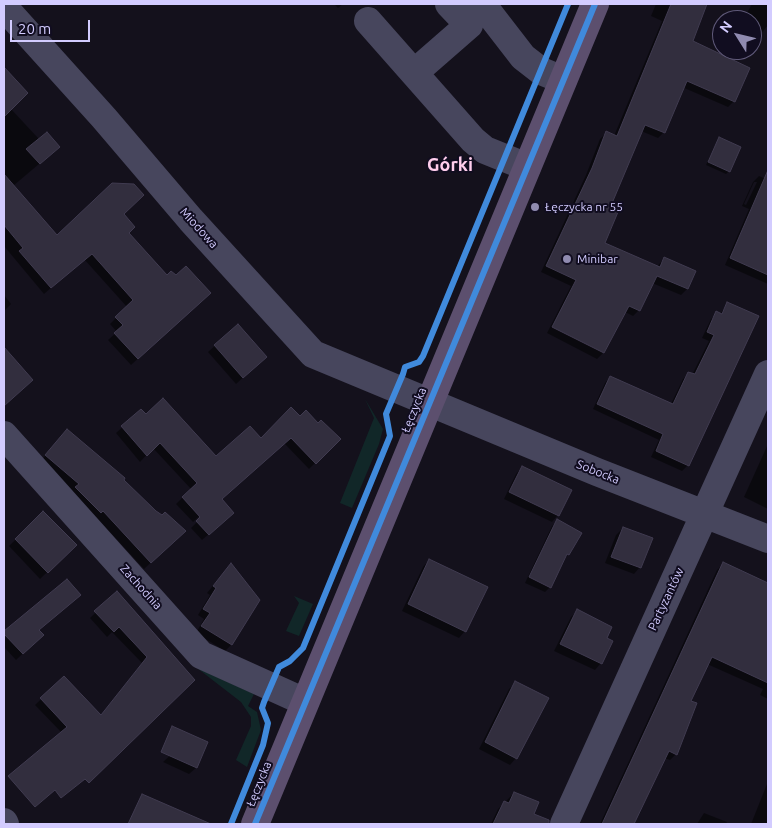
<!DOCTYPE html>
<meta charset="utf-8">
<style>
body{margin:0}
#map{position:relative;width:772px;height:828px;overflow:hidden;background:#14111c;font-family:Ubuntu,sans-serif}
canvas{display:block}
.frame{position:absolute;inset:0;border:5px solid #d3ccff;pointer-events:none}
.north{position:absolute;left:712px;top:10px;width:50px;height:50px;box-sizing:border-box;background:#110d20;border:1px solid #5f5979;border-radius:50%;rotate:306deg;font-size:14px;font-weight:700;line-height:20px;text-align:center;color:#d3ccff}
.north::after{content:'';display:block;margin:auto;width:18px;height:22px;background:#908bb0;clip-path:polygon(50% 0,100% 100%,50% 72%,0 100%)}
.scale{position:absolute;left:10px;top:20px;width:80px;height:22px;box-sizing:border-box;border:2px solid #d3ccff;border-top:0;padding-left:6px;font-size:15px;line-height:18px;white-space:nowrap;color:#d3ccff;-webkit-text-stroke:4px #110d20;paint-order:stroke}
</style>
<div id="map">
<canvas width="772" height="828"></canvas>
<div class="frame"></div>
<div class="north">N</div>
<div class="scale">20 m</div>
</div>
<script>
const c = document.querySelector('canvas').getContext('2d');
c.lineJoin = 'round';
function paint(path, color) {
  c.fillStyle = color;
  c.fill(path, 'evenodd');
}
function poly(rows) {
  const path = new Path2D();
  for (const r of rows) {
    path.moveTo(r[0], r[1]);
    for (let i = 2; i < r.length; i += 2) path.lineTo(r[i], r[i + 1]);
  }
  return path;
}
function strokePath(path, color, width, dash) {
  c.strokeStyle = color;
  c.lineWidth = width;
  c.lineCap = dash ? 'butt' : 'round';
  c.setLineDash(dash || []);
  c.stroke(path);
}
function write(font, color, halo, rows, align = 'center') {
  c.font = font + ' Ubuntu,sans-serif';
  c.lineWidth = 4;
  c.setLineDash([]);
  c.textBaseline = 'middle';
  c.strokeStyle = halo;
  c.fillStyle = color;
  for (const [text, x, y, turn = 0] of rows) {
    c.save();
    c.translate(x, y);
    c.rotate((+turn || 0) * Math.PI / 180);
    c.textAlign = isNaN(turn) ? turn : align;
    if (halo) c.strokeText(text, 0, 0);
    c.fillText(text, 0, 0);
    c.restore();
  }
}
paint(poly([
 [365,399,383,429,379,444,352,508,340,503,374,418],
 [294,596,313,604,299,636,286,631,299,603],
 [197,668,254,694,248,706,257,712,261,730,247,767,236,760,251,726,251,717,241,702]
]), '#112728');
paint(poly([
 [334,4,343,4,338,8],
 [656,4,706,4,692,42,734,101,728,107,682,87,664,132,658,138,641,131,608,209,603,244,657,267,664,258,694,272,687,289,681,295,652,283,639,310,633,316,625,312,603,353,597,359,547,333,571,286,541,272,586,175,600,139,606,133,614,136,662,21,651,16],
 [752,4,768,5,768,25,760,35,752,31,752,20,743,20],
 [6,71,11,109,52,153,13,186,57,237,122,214,128,233,167,277,202,300,131,365,108,340,117,332,110,324,127,307,84,259,44,294,4,246,4,73],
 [719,139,729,171,726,174,706,165],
 [759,176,768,180,768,284,725,265,749,209,742,206,753,182],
 [754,182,757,182,746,205,744,204],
 [4,295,11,304,4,311],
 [728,304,688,465,682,471,651,457,659,440,593,409,605,383,610,377,671,404,683,379,689,373,692,375,709,341,702,338,711,319,717,313,720,314],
 [238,325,259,363,236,384,208,352],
 [4,349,32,380,4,405],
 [140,411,216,458,261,440,300,417,318,424,339,439,309,469,284,443,221,500,226,519,202,540,191,528,202,517,200,515,193,522,176,504,191,489,153,448,140,462,116,433],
 [61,437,122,480,162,517,184,531,144,569,96,517,94,518,70,494,73,491,40,462],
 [768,444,768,509,744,497],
 [522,467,558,515,552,522,504,499,516,474],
 [43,513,75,545,40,579,9,546],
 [557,521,568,554,563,560,550,587,545,592,525,583,552,526],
 [623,528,640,567,634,574,605,563,616,535],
 [429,560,465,631,459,638,402,611,423,567],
 [723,564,768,589,768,699,760,695,763,689,707,664,690,702,676,754,670,760,664,758,633,824,600,824,717,570],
 [230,565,259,600,231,645,225,651,196,633,204,619,198,615,210,595,207,593],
 [67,580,38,631,35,642,16,660,4,647,4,633],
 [117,592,193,680,62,733,35,705,64,677,101,716,142,663,112,632,107,637,90,618],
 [577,611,601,663,595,670,554,651,571,617],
 [516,683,516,758,510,765,479,749,509,689],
 [191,736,207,743,196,768,189,774,163,762],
 [768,782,768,824,751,824,767,784],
 [514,793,537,803,528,824,491,824,498,809],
 [142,796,178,811,172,824,128,824],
 [704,813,727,822,726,824,697,824]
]), '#0007');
const building = poly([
 [671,4,707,4,693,41,750,68,735,102,687,81,665,133,645,125,610,208,618,212,605,243,660,267,664,257,696,271,688,289,657,276,640,311,629,306,604,353,552,327,576,280,546,266,592,168,606,131,617,136,671,4],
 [4,67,28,93,4,117,4,67],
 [47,132,60,147,40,164,26,149,47,132],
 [719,137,741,147,730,172,708,162,719,137],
 [768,170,768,275,730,258,768,170],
 [4,174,57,235,112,183,134,184,144,195,124,214,135,227,129,233,167,275,171,271,176,275,186,266,211,293,138,359,114,333,123,325,115,317,133,300,92,254,51,288,19,251,23,248,4,225,4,174],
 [727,302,759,316,689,466,656,451,663,434,597,404,610,376,673,404,688,372,695,374,714,335,707,332,716,311,722,314,727,302],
 [238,324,267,357,243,378,214,345,238,324],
 [4,347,33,380,4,406,4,347],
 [163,398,216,456,250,426,261,438,291,407,300,416,306,410,318,423,321,420,341,439,316,464,291,438,222,499,234,513,209,535,196,521,200,517,182,497,197,483,160,443,147,456,121,426,141,409,146,414,163,398],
 [67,429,125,478,124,480,156,511,162,515,165,512,186,531,151,563,103,511,101,513,75,487,79,484,45,455,67,429],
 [522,466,572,490,559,516,509,492,522,466],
 [43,511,77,545,48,573,15,539,43,511],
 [557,519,582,533,569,555,567,554,551,588,529,577,557,519],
 [623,527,653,538,641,568,611,557,623,527],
 [429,559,488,587,466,632,408,604,429,559],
 [723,562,768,583,768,683,712,657,691,701,697,703,677,755,669,751,634,824,602,824,723,562],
 [231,563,260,600,232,645,201,626,210,613,203,609,216,588,213,586,231,563],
 [67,579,81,595,39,630,44,635,23,654,4,634,4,631,67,579],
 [117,591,195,680,89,783,85,779,61,798,55,790,35,807,8,776,67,727,40,698,64,676,101,715,147,657,119,627,114,632,94,611,117,591],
 [577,609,612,627,607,638,613,641,602,664,560,644,577,609],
 [515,681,549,698,517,759,485,742,515,681],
 [172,726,208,742,197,768,161,752,172,726],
 [514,792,539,802,534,814,549,820,549,824,493,824,504,801,509,803,514,792],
 [142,794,211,824,128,824,142,794]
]);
paint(building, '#322e3e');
strokePath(building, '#403b50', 1);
strokePath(poly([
 [482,4,523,57,541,71,563,80],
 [4,7,104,118,191,220,313,354,597,472,768,539],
 [368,21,473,140,485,150,527,167],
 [414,73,469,25,449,4],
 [4,435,201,655,305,702],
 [4,822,5,824],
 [564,824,768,374]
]), '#47465d', 28);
strokePath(poly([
 [255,824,595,4]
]), '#5c4f6e', 28);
strokePath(poly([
 [231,824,263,745,268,723,262,708,264,702,279,667,290,661,303,648,390,436,386,414,403,374,405,367,419,362,423,356,568,4],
 [255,824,595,4]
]), '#408adc', 6);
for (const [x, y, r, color] of [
 [535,207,5,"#908bb0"],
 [567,259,5,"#908bb0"]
]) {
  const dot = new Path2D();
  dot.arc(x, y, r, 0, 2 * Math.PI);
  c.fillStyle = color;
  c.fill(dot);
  strokePath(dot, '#110d20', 2);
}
write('12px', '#d3ccff', '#110d20', [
 ["Łęczycka nr 55",545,207],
 ["Minibar",577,259]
], 'left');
write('12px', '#d3ccff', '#110d20', [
 ["Miodowa",199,228,48],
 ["Łęczycka",414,410,-68],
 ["Sobocka",598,472,22],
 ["Zachodnia",141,587,48],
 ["Partyzantów",666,599,-65],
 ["Łęczycka",259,784,-68]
]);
write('bold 18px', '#ffceec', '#110d20', [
 ["Górki",450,165]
]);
</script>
